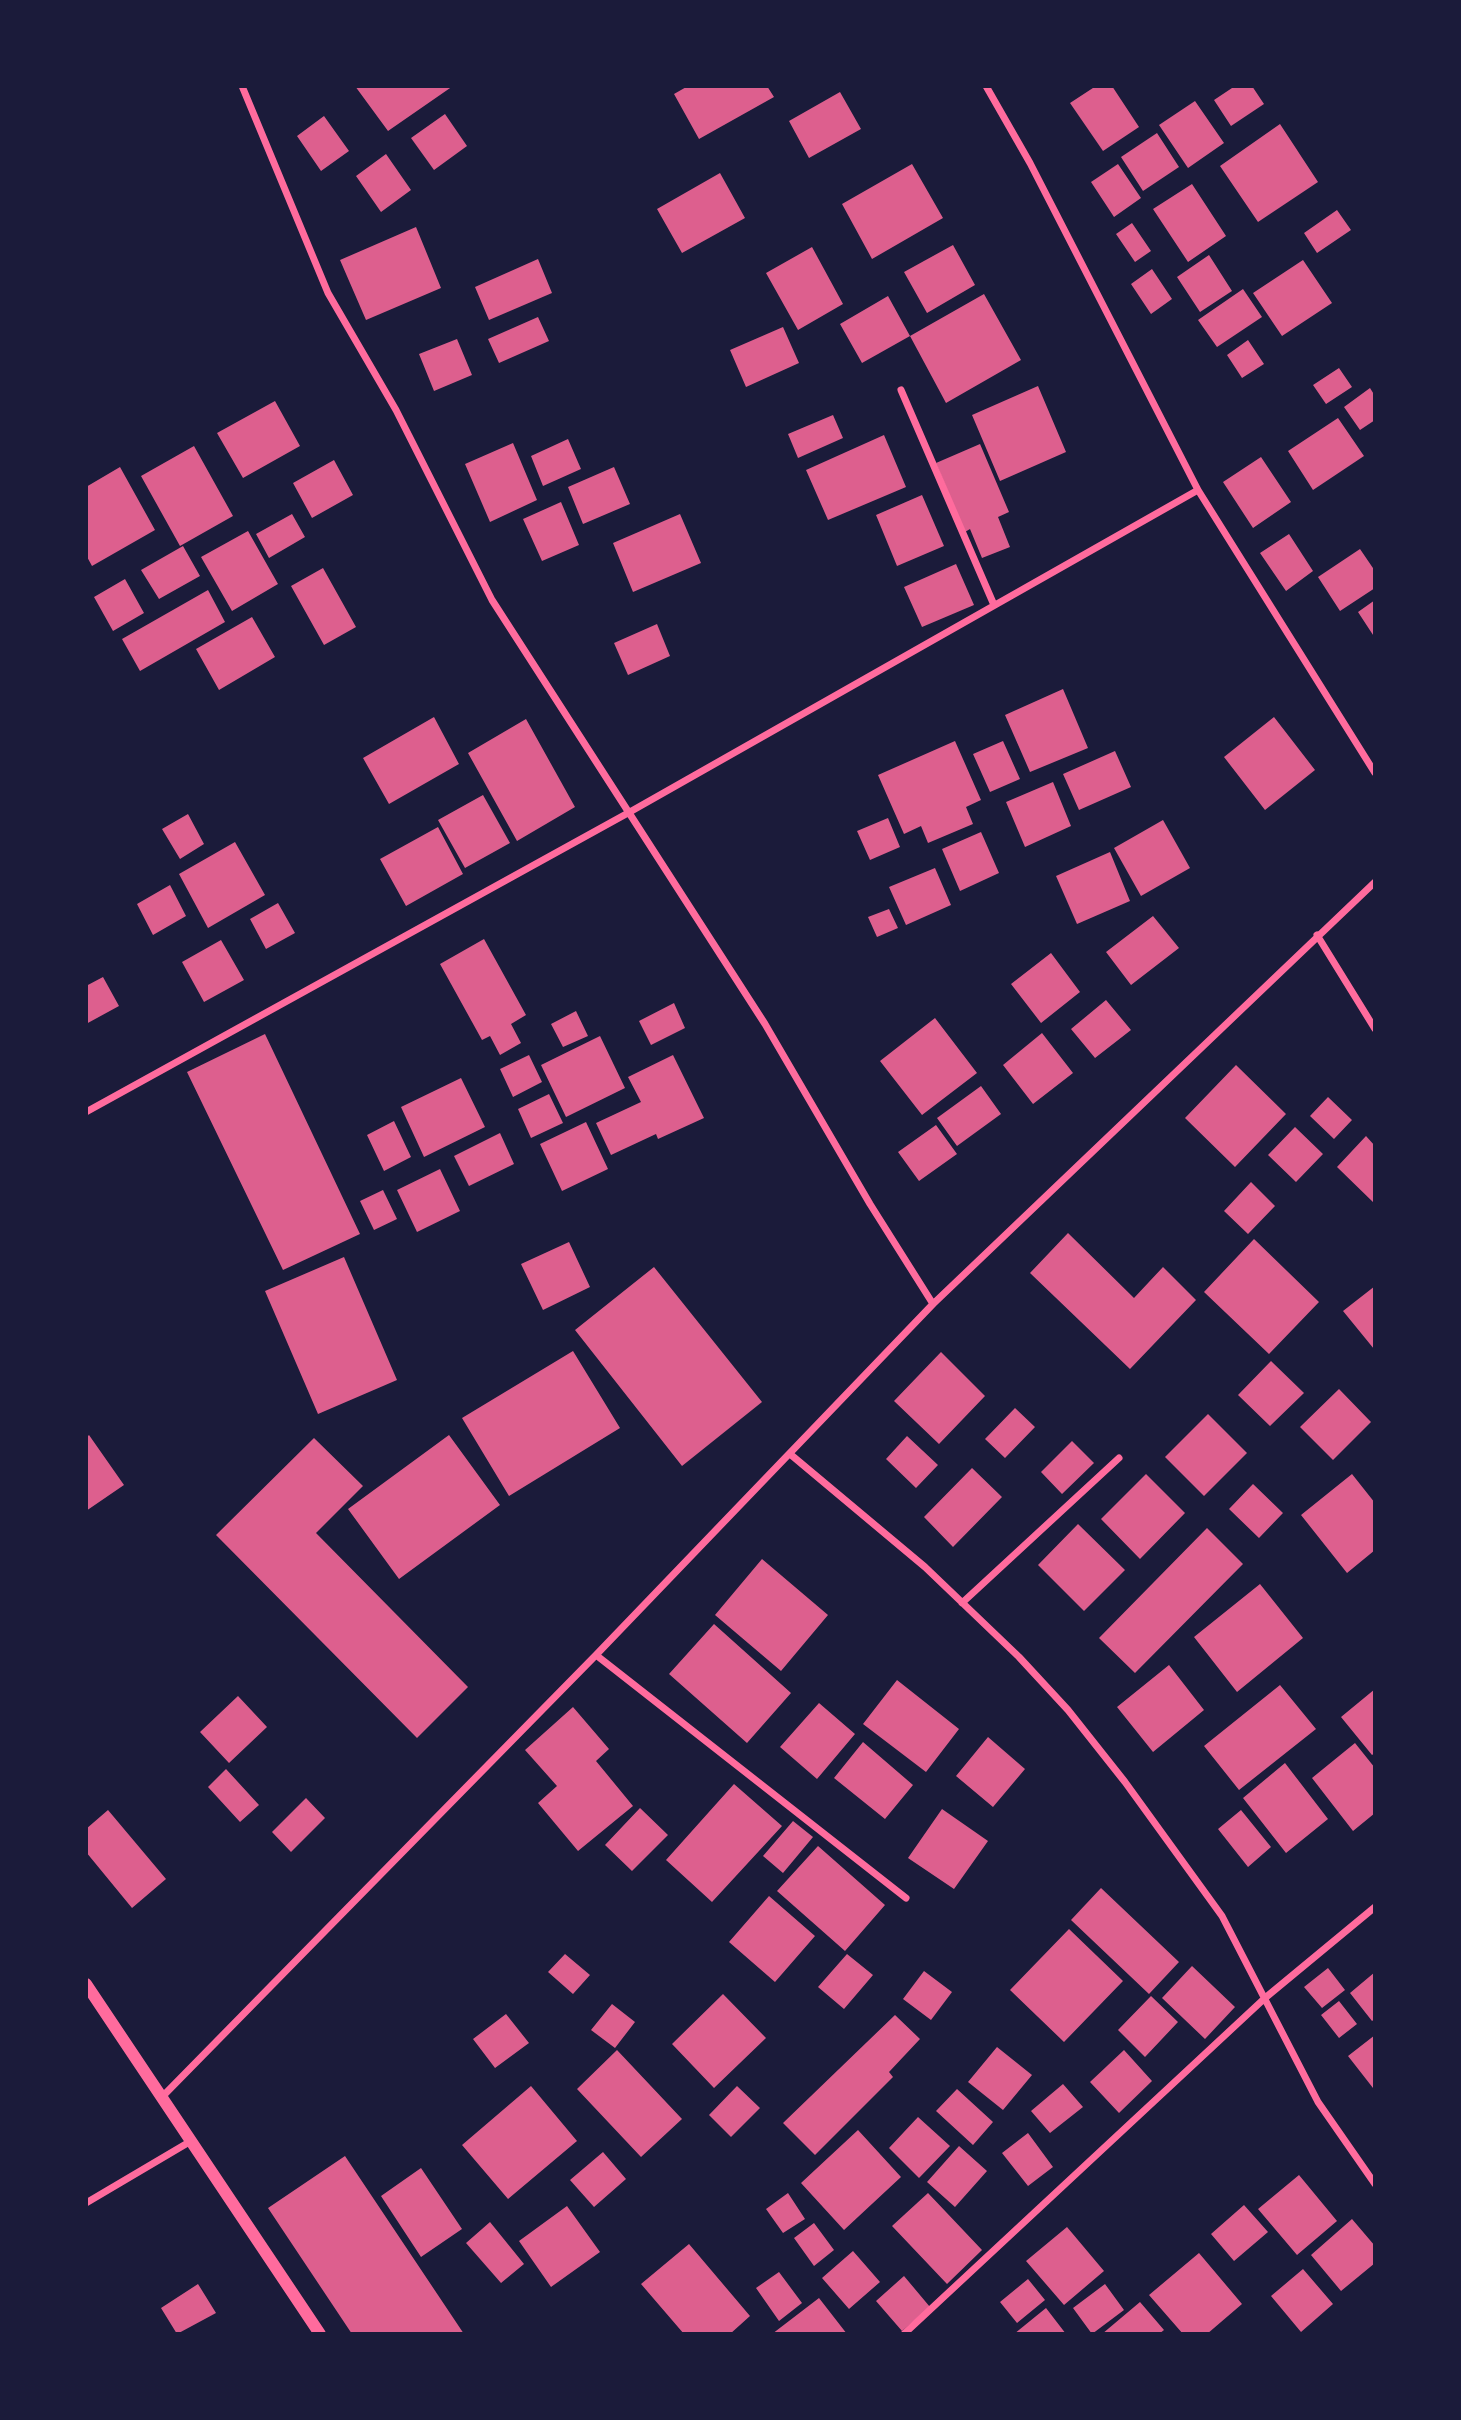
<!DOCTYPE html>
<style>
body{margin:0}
#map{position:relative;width:1461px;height:2420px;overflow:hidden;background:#1b1b3a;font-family:Poppins,sans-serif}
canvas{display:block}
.frame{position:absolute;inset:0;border:88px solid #1b1b3a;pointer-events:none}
</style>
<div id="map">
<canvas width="1461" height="2420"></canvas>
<div class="frame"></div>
</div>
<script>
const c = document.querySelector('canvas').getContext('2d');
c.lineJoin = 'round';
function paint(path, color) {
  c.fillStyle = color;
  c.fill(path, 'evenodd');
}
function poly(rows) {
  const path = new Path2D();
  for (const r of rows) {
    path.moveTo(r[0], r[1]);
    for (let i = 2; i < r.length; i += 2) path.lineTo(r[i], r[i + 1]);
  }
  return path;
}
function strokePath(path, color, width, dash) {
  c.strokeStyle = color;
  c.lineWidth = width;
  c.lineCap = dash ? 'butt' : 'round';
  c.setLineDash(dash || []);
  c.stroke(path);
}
paint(poly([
 [355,86,453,86,388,131],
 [688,86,767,86,774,97,699,139,674,94],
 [1096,86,1112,86,1139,127,1103,151,1070,103],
 [1235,86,1252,86,1264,104,1231,126,1214,100],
 [840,92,861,129,809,158,789,121],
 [1195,101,1224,143,1188,168,1159,125],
 [445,114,467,146,434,170,411,138],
 [324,116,349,151,321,171,297,136],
 [1280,124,1318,182,1258,222,1220,166],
 [1157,133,1179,167,1143,191,1121,157],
 [386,154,411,190,381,212,356,176],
 [912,164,943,218,872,259,842,204],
 [1118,164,1141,198,1114,217,1091,182],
 [720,173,745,218,682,253,657,209],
 [1192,184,1226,236,1188,262,1153,209],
 [1337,210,1351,230,1317,253,1304,233],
 [1132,223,1151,251,1135,262,1116,234],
 [416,227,441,288,366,320,340,260],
 [953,245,975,285,927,313,904,272],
 [812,247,843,304,798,330,766,273],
 [1209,255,1232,291,1200,312,1177,277],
 [538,259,552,293,489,320,475,287],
 [1303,260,1332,303,1282,336,1253,293],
 [1152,269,1172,299,1151,314,1131,284],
 [1243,289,1262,317,1217,347,1198,320],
 [984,294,1021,360,946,403,910,336],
 [888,296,910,336,862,363,840,324],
 [538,317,549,341,499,363,488,339],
 [783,327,799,363,746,387,730,350],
 [457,339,472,375,434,391,419,354],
 [1248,340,1264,364,1242,378,1227,355],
 [1339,368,1352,387,1326,404,1313,385],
 [1038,386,1066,452,1000,481,972,415],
 [1370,388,1375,396,1375,420,1360,430,1344,407],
 [275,401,300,446,243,478,217,433],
 [833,415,843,438,798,458,788,434],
 [1338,418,1364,456,1313,490,1288,451],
 [884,435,906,487,828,520,806,470],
 [568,439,581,469,543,486,531,456],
 [513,443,537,500,490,522,465,464],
 [980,444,1009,512,998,517,1010,547,982,558,970,529,965,532,936,463],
 [194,446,233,516,180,546,141,476],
 [1261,457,1291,502,1253,528,1223,482],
 [334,460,353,495,312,518,293,483],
 [120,467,155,530,92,566,86,555,86,487],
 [614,467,630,504,583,524,568,487],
 [922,495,944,546,897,566,876,515],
 [561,502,579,545,542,561,523,519],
 [292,514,305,537,269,558,256,534],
 [680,514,701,563,633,592,613,543],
 [248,531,278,584,232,611,201,557],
 [1289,534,1313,571,1286,591,1260,553],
 [183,546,200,576,159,599,141,570],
 [1360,549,1375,571,1375,588,1340,611,1318,577],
 [956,564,974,605,922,627,904,587],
 [323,568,356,627,324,645,291,586],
 [125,579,144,613,113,631,94,597],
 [208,590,225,622,140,671,122,639],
 [1375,600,1375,638,1358,612],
 [252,617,275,657,219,690,196,649],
 [657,624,670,656,628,675,614,643],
 [1063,689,1088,748,1030,772,1005,715],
 [434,717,459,764,389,804,363,758],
 [1274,717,1315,770,1265,810,1224,757],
 [526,719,575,807,517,841,468,753],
 [955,741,981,800,966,807,973,824,928,843,921,826,904,834,878,775],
 [1003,741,1020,779,990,792,973,754],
 [1115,751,1131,787,1079,810,1063,774],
 [1053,782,1071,826,1025,847,1006,802],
 [483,795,510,843,465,868,438,820],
 [188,814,204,844,180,859,162,829],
 [888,818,900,847,870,860,857,831],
 [1163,820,1190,868,1141,896,1114,848],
 [438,827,463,874,406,906,380,859],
 [981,832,999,873,960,891,942,849],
 [235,842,265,895,208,928,179,874],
 [1110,852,1130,901,1077,924,1056,876],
 [935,868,951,905,906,925,889,887],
 [170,885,186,916,153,935,137,904],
 [278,903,295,933,266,949,250,919],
 [889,909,898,928,877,937,868,917],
 [1153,916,1179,948,1131,985,1106,952],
 [484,939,526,1015,511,1024,521,1043,500,1055,490,1036,482,1040,440,964],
 [221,940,244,980,204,1002,182,962],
 [1051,953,1080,992,1041,1023,1011,984],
 [103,977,119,1006,86,1024,86,986],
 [1106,1000,1131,1030,1095,1058,1071,1029],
 [674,1003,685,1028,651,1045,639,1021],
 [576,1011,588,1036,563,1047,551,1024],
 [935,1018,977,1073,922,1115,880,1061],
 [1042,1033,1073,1073,1033,1104,1003,1065],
 [265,1034,360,1234,283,1270,187,1072],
 [600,1036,625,1088,566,1117,541,1065],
 [529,1055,542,1082,513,1097,500,1069],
 [673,1055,704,1118,658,1139,656,1134,611,1155,596,1123,641,1102,628,1077],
 [1236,1065,1286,1114,1235,1167,1185,1118],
 [461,1078,485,1127,424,1157,401,1107],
 [981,1086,1001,1114,957,1146,937,1118],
 [549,1094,563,1123,531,1138,518,1109],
 [1328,1097,1352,1120,1334,1139,1310,1116],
 [394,1121,411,1157,384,1171,367,1135],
 [586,1122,608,1169,562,1191,540,1144],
 [936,1125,957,1154,919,1181,898,1152],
 [1295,1127,1323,1154,1296,1182,1268,1155],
 [500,1133,514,1164,469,1186,454,1156],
 [1366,1136,1375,1146,1375,1204,1337,1167],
 [440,1169,460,1211,417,1232,397,1190],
 [1251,1182,1275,1206,1248,1234,1224,1211],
 [383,1190,397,1219,374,1230,360,1201],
 [1068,1233,1134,1298,1163,1267,1196,1300,1130,1369,1030,1273],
 [1254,1239,1319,1302,1269,1354,1204,1292],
 [569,1242,590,1287,543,1310,521,1264],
 [344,1257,397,1380,318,1414,265,1291],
 [654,1267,762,1402,682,1466,575,1330],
 [1375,1286,1375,1348,1374,1349,1343,1311],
 [573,1351,620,1428,509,1496,462,1418],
 [941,1352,985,1396,939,1444,894,1401],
 [1271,1361,1304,1393,1270,1426,1238,1395],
 [1339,1389,1371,1422,1333,1460,1300,1427],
 [1015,1408,1035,1427,1005,1458,985,1439],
 [1208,1414,1247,1453,1204,1496,1165,1457],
 [89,1435,124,1485,86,1511,86,1438],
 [449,1435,500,1505,399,1579,348,1509],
 [907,1436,938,1465,916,1488,886,1459],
 [314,1438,363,1486,316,1533,468,1687,417,1738,216,1535],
 [1072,1441,1094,1463,1062,1494,1041,1472],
 [972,1468,1002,1497,953,1547,924,1517],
 [1146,1474,1185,1513,1140,1559,1101,1519],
 [1352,1474,1375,1503,1375,1550,1347,1573,1301,1515],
 [1253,1484,1283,1513,1259,1538,1229,1509],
 [1078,1524,1125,1570,1084,1611,1038,1565],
 [1207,1528,1243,1564,1135,1673,1099,1638],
 [762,1559,828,1615,781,1671,715,1615],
 [1260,1584,1303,1638,1237,1692,1194,1637],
 [714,1624,791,1693,747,1743,669,1674],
 [1169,1665,1204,1710,1153,1752,1117,1707],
 [897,1680,959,1729,926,1772,863,1724],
 [1280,1685,1316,1729,1239,1790,1204,1746],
 [1375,1689,1375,1753,1372,1755,1341,1717],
 [238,1696,267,1727,229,1763,200,1732],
 [819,1703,855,1734,817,1779,780,1747],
 [573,1707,609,1749,596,1761,633,1806,578,1851,538,1803,557,1786,525,1750],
 [988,1737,1025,1769,993,1807,956,1776],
 [863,1742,913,1785,885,1819,834,1778],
 [1355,1743,1375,1768,1375,1813,1353,1831,1312,1778],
 [1285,1763,1328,1819,1286,1853,1243,1798],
 [226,1769,259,1805,240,1822,208,1787],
 [734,1784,782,1826,712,1902,666,1860],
 [306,1798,325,1818,291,1852,272,1832],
 [640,1808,668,1835,632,1871,605,1845],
 [942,1809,988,1841,954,1889,908,1858],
 [108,1810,166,1879,132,1908,86,1852,86,1829],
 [1241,1810,1271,1847,1248,1867,1218,1829],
 [793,1821,813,1837,783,1873,763,1856],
 [818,1846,885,1905,845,1951,777,1891],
 [1101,1888,1179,1962,1149,1994,1071,1920],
 [769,1896,815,1936,775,1982,729,1942],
 [1069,1929,1123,1981,1064,2042,1010,1990],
 [565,1954,590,1975,573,1994,548,1972],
 [847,1954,873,1975,844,2009,818,1987],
 [1192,1966,1235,2007,1205,2039,1162,1998],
 [1328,1968,1345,1990,1322,2008,1304,1987],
 [924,1971,952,1992,931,2020,903,1999],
 [1375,1972,1375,2019,1372,2021,1350,1993],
 [723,1994,766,2038,714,2088,672,2044],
 [1151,1996,1178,2022,1145,2057,1118,2030],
 [1339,2001,1357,2024,1339,2038,1321,2015],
 [612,2004,635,2022,615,2048,591,2030],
 [506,2014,529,2043,495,2068,473,2039],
 [895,2015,920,2039,889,2072,893,2077,815,2155,783,2123],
 [1375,2035,1375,2086,1373,2088,1348,2056],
 [997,2047,1032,2075,1003,2110,968,2082],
 [617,2050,682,2119,641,2157,577,2089],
 [1124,2050,1152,2081,1119,2113,1090,2082],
 [1063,2084,1083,2107,1050,2133,1031,2111],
 [531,2086,577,2141,508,2199,462,2145],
 [737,2086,760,2108,731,2137,709,2115],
 [957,2089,993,2122,973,2145,936,2111],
 [918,2117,950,2146,919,2178,889,2148],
 [858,2130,901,2177,844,2230,801,2183],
 [1028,2133,1053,2167,1028,2186,1002,2153],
 [959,2146,987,2171,955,2207,927,2182],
 [603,2152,626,2179,594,2207,570,2180],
 [345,2156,464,2334,352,2334,268,2208],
 [421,2168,462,2229,421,2257,381,2196],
 [1299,2175,1337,2221,1297,2255,1258,2209],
 [788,2193,805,2219,783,2233,766,2209],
 [928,2193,982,2250,947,2284,892,2226],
 [1244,2205,1268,2232,1234,2261,1211,2234],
 [567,2206,600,2252,551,2287,519,2241],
 [1352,2219,1375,2246,1375,2263,1341,2291,1311,2255],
 [490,2222,524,2264,501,2283,466,2243],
 [814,2223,834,2250,814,2266,794,2238],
 [1067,2227,1104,2271,1064,2305,1026,2261],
 [689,2244,750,2316,730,2334,684,2334,641,2284],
 [853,2251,880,2282,849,2309,822,2278],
 [1199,2253,1242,2304,1207,2334,1183,2334,1149,2295],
 [1303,2269,1333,2304,1301,2332,1271,2296],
 [779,2272,802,2303,779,2321,756,2288],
 [904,2276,930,2307,902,2331,876,2301],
 [1028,2279,1045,2300,1017,2323,1000,2302],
 [198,2284,216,2313,177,2334,161,2308],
 [1105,2284,1124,2310,1092,2334,1073,2308],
 [819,2298,847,2334,772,2334],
 [1140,2302,1164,2330,1159,2334,1102,2334],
 [1046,2308,1066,2334,1014,2334]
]), '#dd5f8e');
strokePath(poly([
 [242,86,328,293,396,410,492,600,765,1024,870,1204,933,1304],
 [986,86,1030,163,1198,490,1375,773],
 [901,390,994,605],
 [1317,935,1375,1029],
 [86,1112,628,813,1198,490],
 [790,1454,925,1567,1019,1657,1068,1710,1125,1782,1222,1916,1318,2102,1375,2184],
 [962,1603,1119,1458],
 [596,1655,906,1898],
 [162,2097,596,1655,933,1304,1375,882],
 [86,2203,191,2141],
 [904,2334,1265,1998,1375,1907]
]), '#ff6b9d', 7);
strokePath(poly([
 [86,1984,320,2334]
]), '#ff6b9d', 12);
</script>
